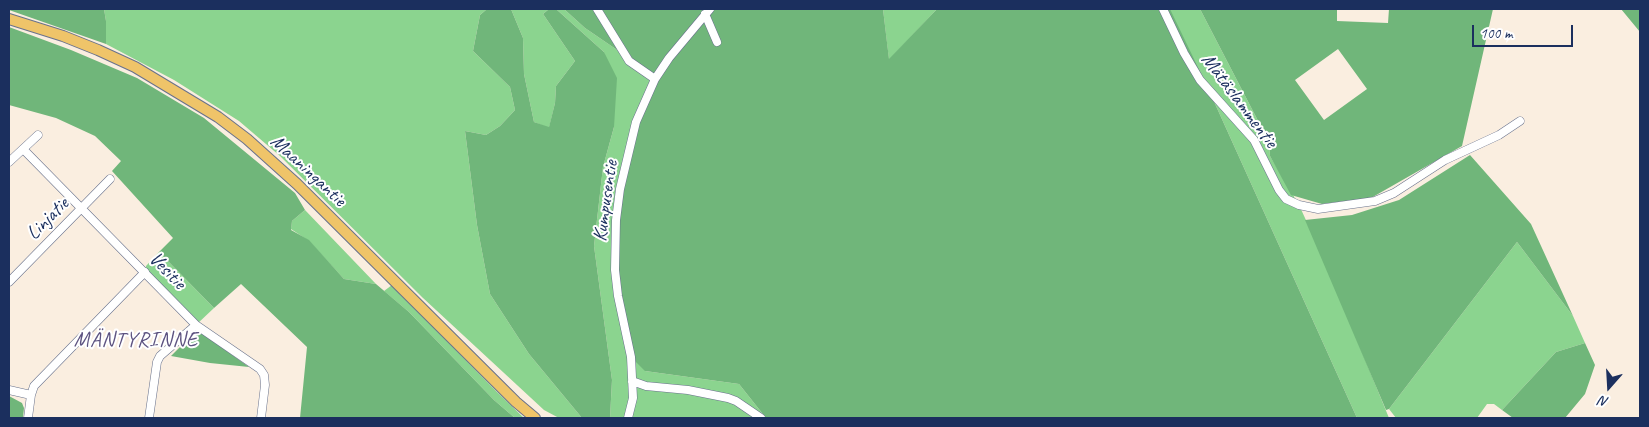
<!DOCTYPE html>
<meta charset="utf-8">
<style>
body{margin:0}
#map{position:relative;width:1649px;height:427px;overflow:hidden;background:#faeee0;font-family:Caveat,sans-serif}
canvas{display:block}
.frame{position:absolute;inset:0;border:10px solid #1b2f5e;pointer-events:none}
.north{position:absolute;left:1584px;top:362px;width:50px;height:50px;-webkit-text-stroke:4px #fff;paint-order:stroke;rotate:199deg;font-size:14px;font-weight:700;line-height:20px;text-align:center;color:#1b2f5e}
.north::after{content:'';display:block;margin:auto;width:18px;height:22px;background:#1b2f5e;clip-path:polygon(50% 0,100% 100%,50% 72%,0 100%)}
.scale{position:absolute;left:1472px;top:25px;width:101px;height:22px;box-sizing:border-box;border:2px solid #1b2f5e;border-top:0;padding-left:6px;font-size:15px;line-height:18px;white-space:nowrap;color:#1b2f5e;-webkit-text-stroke:4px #fff;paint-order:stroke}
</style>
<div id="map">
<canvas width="1649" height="427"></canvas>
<div class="frame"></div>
<div class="north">N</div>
<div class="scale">100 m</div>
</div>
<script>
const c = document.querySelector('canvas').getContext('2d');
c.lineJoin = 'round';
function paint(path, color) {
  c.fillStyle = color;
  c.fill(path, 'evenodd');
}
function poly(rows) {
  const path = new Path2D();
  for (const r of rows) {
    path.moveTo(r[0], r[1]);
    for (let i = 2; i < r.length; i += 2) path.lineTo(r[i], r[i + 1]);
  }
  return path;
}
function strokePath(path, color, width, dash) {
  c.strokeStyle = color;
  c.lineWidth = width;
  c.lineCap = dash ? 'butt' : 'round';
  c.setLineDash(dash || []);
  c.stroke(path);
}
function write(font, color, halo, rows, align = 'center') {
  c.font = font + ' Caveat,sans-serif';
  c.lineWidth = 4;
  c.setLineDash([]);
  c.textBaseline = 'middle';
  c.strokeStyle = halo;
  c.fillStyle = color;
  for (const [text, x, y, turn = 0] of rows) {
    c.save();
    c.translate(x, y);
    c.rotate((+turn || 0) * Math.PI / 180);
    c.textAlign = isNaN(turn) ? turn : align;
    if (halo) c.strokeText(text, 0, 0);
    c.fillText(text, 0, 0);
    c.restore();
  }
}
paint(poly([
 [104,9,487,9,480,15,473,51,510,87,515,110,500,126,486,135,465,131,477,225,490,294,529,354,582,418,559,418,544,410,423,298,280,156,239,121,174,80,106,44,106,21],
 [511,9,549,9,543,14,575,61,556,86,555,103,549,128,534,122,524,74,523,38],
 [556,9,564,9,585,28,623,54,655,79,645,371,739,384,766,418,610,418,612,380,594,246,603,167,614,127,604,52],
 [883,9,937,9,889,60],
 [1166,9,1200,9,1269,142,1270,156,1299,205,1323,257,1389,418,1357,418,1207,86],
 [305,210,376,284,344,279,309,241,291,229,292,221],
 [1517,242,1573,316,1585,343,1556,352,1502,410,1494,404,1487,404,1477,418,1396,418,1389,409],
 [159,252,214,308,196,325,146,272,146,266],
 [392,285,497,392,524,418,515,418,494,400,409,312,384,291]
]), '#8bd48f');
paint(poly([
 [9,9,104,9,106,21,106,44,9,10],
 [487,9,511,9,523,38,524,74,534,122,549,127,555,103,556,86,575,61,543,14,549,9,556,9,604,52,617,78,614,127,603,167,594,246,612,380,610,418,582,418,529,354,490,294,477,225,465,131,486,135,500,126,515,110,510,87,473,51,480,15],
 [564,9,883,9,889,59,937,9,1170,9,1207,86,1357,418,766,418,739,384,645,371,631,357,618,295,615,246,627,158,655,79,623,54,585,28],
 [1200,9,1337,9,1337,21,1388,23,1389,9,1493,9,1462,146,1371,198,1322,204,1291,195,1270,156,1269,142],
 [1338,49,1367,89,1324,120,1295,80],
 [1621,9,1640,9,1640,32],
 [9,27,71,50,137,78,204,118,295,193,305,210,292,221,291,230,309,240,344,279,376,284,409,312,494,400,515,418,300,418,307,347,241,284,214,308,159,252,173,238,112,171,121,161,95,136,56,118,9,105],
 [1470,155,1531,224,1573,316,1517,242,1389,409,1386,410,1305,220,1352,215,1399,200],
 [196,333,203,334,249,367,210,363,171,356,192,335],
 [1585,343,1595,365,1585,394,1565,418,1513,418,1502,410,1556,352],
 [9,396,22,403,24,408,23,418,9,418]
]), '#70b67a');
const minor = poly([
 [597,9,629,61,655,79],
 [1163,9,1184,53,1200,80,1254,140,1279,190,1286,199,1299,205,1318,209,1375,201,1394,193,1445,160,1499,135,1520,121],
 [705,14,717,42],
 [23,149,196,325,260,369,264,375,265,385,261,418],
 [9,162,38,135],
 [9,282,110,179],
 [632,381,646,386,688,390,728,398,736,401,761,418],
 [9,390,31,395],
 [28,418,31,395,34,386,145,272],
 [149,418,157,362,160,356,196,325],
 [628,418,633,398,631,357,618,296,615,270,616,220,620,189,636,122,655,79,669,58,710,9]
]);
const major = poly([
 [9,19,63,36,98,50,135,67,218,117,247,139,297,184,516,402,535,418]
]);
strokePath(minor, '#69728c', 9);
strokePath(major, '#69728c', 12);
strokePath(minor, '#fff', 8);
strokePath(major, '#efc469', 10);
write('20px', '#1b2f5e', '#fff', [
 ["Mätäslammentie",1239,101,53],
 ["Maaningantie",308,171,43],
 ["Kumpusentie",606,201,-82],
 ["Linjatie",48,219,-45],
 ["Vesitie",167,271,46]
]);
c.letterSpacing = '1px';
write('21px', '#5d5381', '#fff', [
 ["MÄNTYRINNE",136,340]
]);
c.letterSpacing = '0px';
</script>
